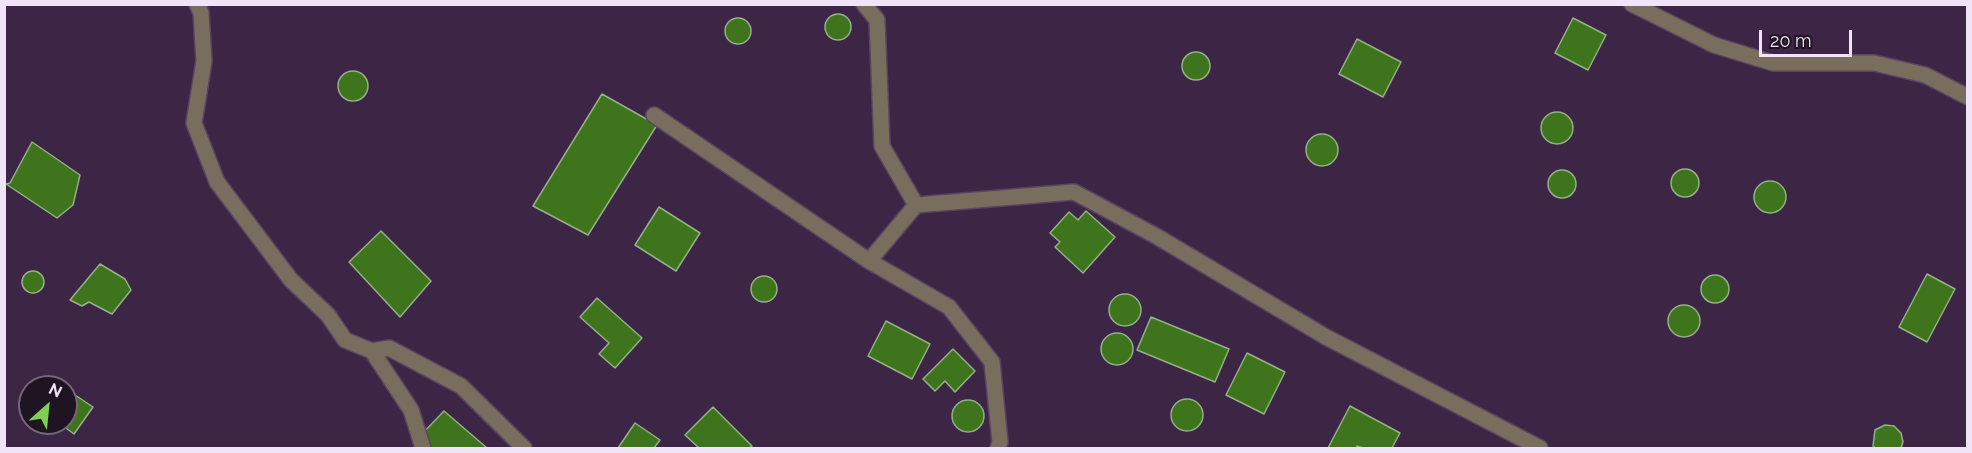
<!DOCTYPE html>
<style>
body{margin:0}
#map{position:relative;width:1972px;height:453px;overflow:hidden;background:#3d2645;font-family:Raleway,sans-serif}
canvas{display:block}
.frame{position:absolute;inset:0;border:6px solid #f2e4f8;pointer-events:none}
.north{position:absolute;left:18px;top:375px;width:60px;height:60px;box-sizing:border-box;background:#1e1422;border:2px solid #736778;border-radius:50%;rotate:27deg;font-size:16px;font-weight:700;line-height:24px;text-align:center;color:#f2e4f8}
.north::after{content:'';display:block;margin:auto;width:21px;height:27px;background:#7fd052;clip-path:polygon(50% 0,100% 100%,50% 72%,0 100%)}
.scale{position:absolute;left:1759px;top:30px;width:93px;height:27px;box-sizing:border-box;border:3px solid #f2e4f8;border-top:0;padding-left:8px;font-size:18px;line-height:21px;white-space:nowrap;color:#f2e4f8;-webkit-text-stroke:4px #1e1422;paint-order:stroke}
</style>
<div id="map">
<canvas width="1972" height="453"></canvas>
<div class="frame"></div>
<div class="north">N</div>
<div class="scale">20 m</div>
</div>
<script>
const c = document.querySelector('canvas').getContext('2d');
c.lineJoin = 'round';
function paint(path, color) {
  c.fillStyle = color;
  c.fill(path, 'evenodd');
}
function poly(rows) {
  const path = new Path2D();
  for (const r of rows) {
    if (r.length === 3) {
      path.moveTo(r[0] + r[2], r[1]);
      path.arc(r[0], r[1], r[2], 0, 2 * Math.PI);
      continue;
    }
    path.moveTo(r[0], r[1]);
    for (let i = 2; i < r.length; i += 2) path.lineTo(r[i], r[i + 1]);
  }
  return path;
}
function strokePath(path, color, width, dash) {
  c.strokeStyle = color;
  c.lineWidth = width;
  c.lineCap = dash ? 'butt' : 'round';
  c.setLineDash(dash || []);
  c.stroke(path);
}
const building = poly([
 [838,27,13],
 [1573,18,1606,35,1588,70,1555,53,1573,18],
 [738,31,13],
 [1357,39,1401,62,1383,97,1339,74,1357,39],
 [1196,66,14],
 [353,86,15],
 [602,94,657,125,588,235,533,206,602,94],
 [1557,128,16],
 [1322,150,16],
 [32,142,80,175,73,205,57,218,6,184,10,183,32,142],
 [1685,183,14],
 [1562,184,14],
 [1770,197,16],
 [659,207,700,233,676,271,635,245,659,207],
 [1086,211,1115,237,1083,273,1055,247,1060,242,1050,233,1069,212,1078,220,1086,211],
 [381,231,431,281,400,317,349,262,381,231],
 [100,264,125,279,131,290,112,314,89,302,82,306,70,300,100,264],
 [33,282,11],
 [1927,274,1955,289,1927,342,1899,327,1927,274],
 [1715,289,14],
 [764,289,13],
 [1125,310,16],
 [597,298,642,338,615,368,599,354,609,343,580,317,597,298],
 [1684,321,16],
 [1151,317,1229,349,1215,382,1137,350,1151,317],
 [886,321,930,344,912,379,868,356,886,321],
 [1117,349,16],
 [953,349,975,371,955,392,945,381,935,391,923,379,953,349],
 [1247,353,1285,372,1264,414,1226,395,1247,353],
 [66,389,93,407,74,434,59,423,66,423,66,389],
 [1187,415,16],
 [968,416,16],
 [1350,406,1400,433,1392,448,1363,448,1357,446,1356,448,1328,448,1350,406],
 [713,407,752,446,750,448,699,448,685,435,713,407],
 [444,411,487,448,430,448,419,437,444,411],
 [635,423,660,440,654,448,618,448,635,423],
 [1885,425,1894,426,1901,433,1903,442,1901,448,1875,448,1873,446,1875,430,1885,425]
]);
paint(building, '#3e751c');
strokePath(building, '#95af89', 1.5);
const street = poly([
 [197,4,201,13,204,61,194,123,217,182,291,280,328,315,345,340,372,351,411,410,423,448],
 [864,4,877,20,882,146,916,205,1074,192,1156,236,1326,337,1540,448],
 [1632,4,1714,45,1773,63,1874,63,1925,75,1968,97],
 [654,115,869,261],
 [916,205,869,261,949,307,992,362,1000,442,998,448],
 [372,351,389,348,461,386,524,448]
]);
strokePath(street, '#5a4462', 18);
strokePath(street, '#796e5e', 15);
</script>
